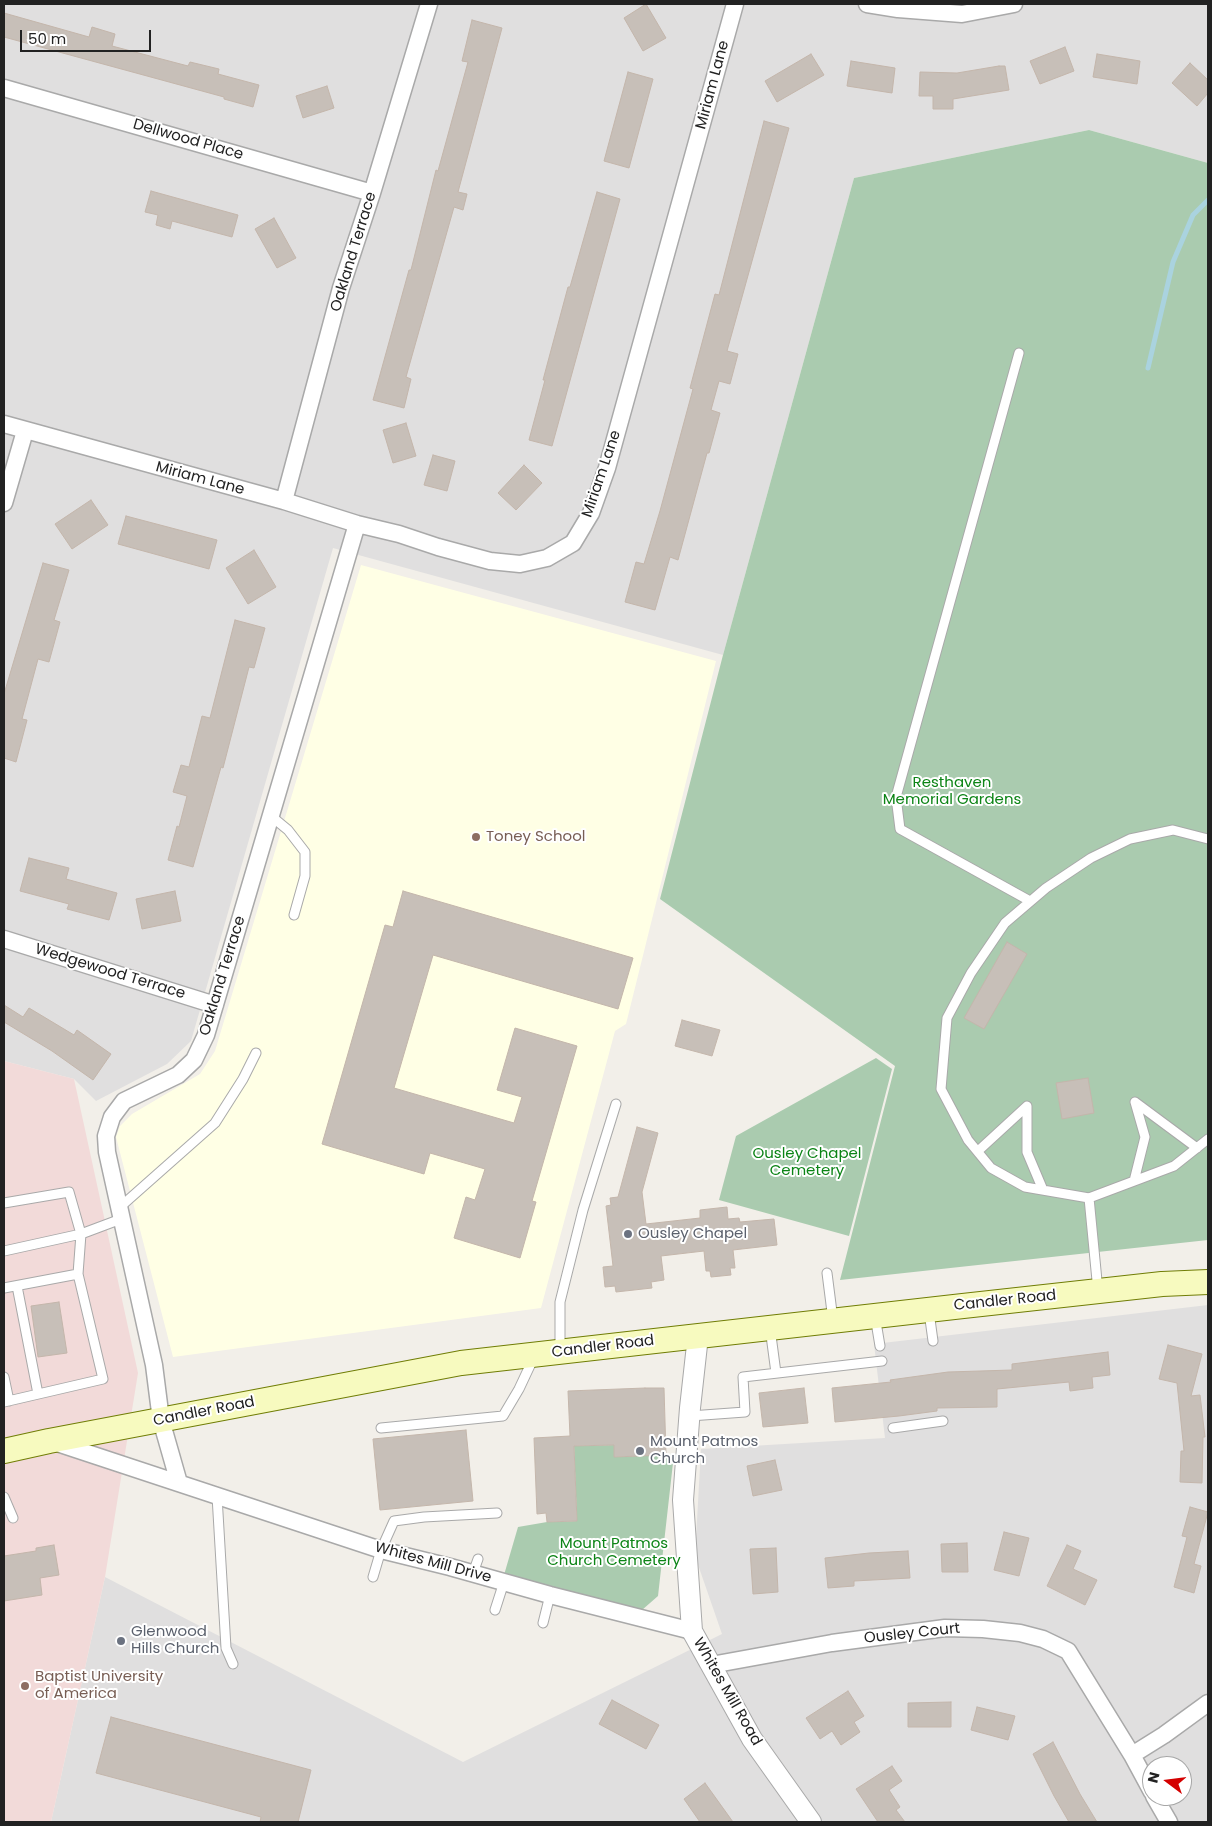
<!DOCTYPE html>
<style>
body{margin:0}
#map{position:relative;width:1212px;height:1826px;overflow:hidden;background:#f2efe9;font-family:Poppins,sans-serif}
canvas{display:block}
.frame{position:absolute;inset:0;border:5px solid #222;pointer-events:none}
.north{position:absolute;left:1142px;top:1756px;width:50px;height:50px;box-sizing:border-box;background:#fff;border:1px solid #a7a7a7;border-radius:50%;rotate:285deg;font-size:14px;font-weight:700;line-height:20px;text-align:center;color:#222}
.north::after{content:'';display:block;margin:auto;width:18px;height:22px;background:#d40000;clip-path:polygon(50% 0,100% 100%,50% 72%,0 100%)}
.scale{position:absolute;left:20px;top:30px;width:131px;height:22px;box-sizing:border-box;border:2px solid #222;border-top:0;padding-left:6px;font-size:15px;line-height:18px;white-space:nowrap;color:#222;-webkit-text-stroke:4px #fff;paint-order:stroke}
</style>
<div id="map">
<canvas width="1212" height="1826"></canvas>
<div class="frame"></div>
<div class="north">N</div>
<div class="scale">50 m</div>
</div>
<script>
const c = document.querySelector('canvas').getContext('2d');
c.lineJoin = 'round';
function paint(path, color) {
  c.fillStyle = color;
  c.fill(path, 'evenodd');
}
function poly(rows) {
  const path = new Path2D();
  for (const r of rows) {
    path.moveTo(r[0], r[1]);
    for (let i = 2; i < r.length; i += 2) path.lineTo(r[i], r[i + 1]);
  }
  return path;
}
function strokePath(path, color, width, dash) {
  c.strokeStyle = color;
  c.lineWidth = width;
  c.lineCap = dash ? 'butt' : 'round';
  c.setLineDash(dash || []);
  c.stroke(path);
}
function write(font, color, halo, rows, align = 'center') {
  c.font = font + ' Poppins,sans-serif';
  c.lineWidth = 4;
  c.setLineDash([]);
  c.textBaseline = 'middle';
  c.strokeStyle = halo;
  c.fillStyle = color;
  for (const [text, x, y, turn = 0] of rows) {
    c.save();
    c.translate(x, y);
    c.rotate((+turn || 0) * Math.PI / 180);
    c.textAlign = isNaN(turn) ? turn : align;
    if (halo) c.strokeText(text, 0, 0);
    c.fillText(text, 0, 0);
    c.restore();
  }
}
paint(poly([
 [4,4,1208,4,1208,163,1089,130,854,178,723,655,333,548,191,1041,167,1064,96,1101,74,1079,4,1061],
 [1208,1305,1208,1822,51,1822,105,1577,463,1762,722,1634,695,1556,701,1449,885,1438,874,1344],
 [1152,1766,1182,1766,1182,1796,1152,1796]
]), '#e0dfdf');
paint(poly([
 [4,1061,74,1079,138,1373,105,1577,51,1822,4,1822]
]), '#f2dad9');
paint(poly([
 [361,565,716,661,626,1024,615,1031,541,1308,173,1357,116,1137,120,1126,132,1114,200,1074,215,1051]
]), '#ffffe5');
paint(poly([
 [1089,130,1208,163,1208,1240,840,1280,895,1066,660,899,723,655,854,178],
 [876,1058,892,1069,849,1236,719,1200,736,1136],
 [614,1445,615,1457,674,1454,658,1596,642,1610,504,1575,518,1527,547,1522,577,1521,574,1446]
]), '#aacbaf');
strokePath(poly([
 [1148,368,1173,262,1193,215,1208,200]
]), '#aad3df', 5);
const building = poly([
 [646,4,666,38,643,51,624,18,646,4],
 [4,13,89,37,92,27,115,34,112,46,188,66,190,62,219,69,218,74,259,85,253,107,224,99,224,97,4,37,4,13],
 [472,20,502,28,458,192,467,194,463,210,454,207,406,377,411,379,404,408,373,400,409,270,411,270,436,170,438,171,468,62,462,61,472,20],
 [1065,47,1074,71,1040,84,1030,61,1065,47],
 [811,54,824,75,777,102,765,81,811,54],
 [1097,54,1140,61,1137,84,1093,77,1097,54],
 [851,61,895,68,892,93,847,86,851,61],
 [1190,63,1208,80,1208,93,1197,106,1172,83,1190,63],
 [999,66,1005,66,1009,90,953,99,953,109,933,109,933,96,919,96,920,72,957,73,999,66],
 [628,72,653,79,629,168,604,161,628,72],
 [327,86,334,108,303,118,296,96,327,86],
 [764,121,789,128,727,351,738,354,730,384,719,381,711,410,720,413,709,453,707,453,678,560,670,557,655,610,625,602,636,562,644,564,660,511,693,389,690,388,715,294,719,295,764,121],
 [151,191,238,215,232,237,172,221,170,229,156,225,158,215,145,212,151,191],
 [597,192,620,199,552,446,529,440,545,380,543,380,568,287,570,287,597,192],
 [274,218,296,258,277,268,255,229,274,218],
 [406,423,416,456,393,463,383,430,406,423],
 [433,455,455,461,447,491,424,485,433,455],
 [524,465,542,483,516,510,498,493,524,465],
 [91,500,108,525,72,549,55,524,91,500],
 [126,516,217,540,209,569,118,544,126,516],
 [254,550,276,587,248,604,226,568,254,550],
 [43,563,69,570,54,620,60,622,49,662,38,659,22,719,27,720,16,762,4,758,4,694,43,563],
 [235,620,265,628,254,668,249,667,223,768,221,767,193,867,168,860,177,826,179,827,187,796,173,792,181,765,189,767,202,716,210,718,235,620],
 [29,858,69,868,66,879,117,893,109,920,67,909,69,904,20,891,29,858],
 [175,891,181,921,142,929,136,899,175,891],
 [403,891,633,958,618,1009,433,955,394,1088,514,1123,522,1097,497,1090,515,1028,577,1046,532,1201,536,1202,520,1258,454,1238,466,1197,475,1200,485,1169,430,1153,424,1174,322,1144,385,925,393,927,403,891],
 [1007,942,1027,954,984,1029,964,1018,1007,942],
 [4,1005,23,1017,29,1008,74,1035,77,1030,111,1054,93,1080,52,1051,4,1022,4,1005],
 [682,1020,720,1030,712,1056,675,1046,682,1020],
 [1088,1078,1094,1113,1062,1119,1056,1083,1088,1078],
 [637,1127,658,1133,642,1192,646,1224,700,1218,700,1210,727,1207,728,1219,739,1218,740,1222,774,1219,777,1245,733,1250,735,1268,730,1268,731,1275,711,1277,710,1271,706,1271,704,1251,661,1256,664,1280,651,1282,652,1288,616,1292,615,1286,605,1287,603,1267,613,1266,606,1206,611,1205,610,1198,618,1197,637,1127],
 [59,1302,67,1353,38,1357,31,1306,59,1302],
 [1168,1345,1202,1354,1191,1396,1200,1395,1205,1437,1203,1437,1202,1483,1180,1482,1181,1451,1184,1451,1177,1383,1159,1379,1168,1345],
 [1108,1352,1110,1375,1092,1377,1093,1388,1070,1391,1069,1382,997,1389,997,1407,937,1408,937,1411,899,1416,835,1422,832,1388,891,1382,890,1380,948,1372,1012,1370,1012,1364,1108,1352],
 [645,1388,664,1388,666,1455,614,1457,614,1445,574,1446,577,1521,547,1522,546,1513,537,1514,534,1438,570,1436,568,1391,645,1388],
 [804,1388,808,1423,763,1427,759,1393,804,1388],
 [466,1430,473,1501,380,1510,373,1439,466,1430],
 [775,1460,782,1490,753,1496,747,1466,775,1460],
 [1190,1507,1208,1512,1194,1564,1201,1566,1194,1593,1174,1587,1187,1537,1182,1536,1190,1507],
 [1004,1532,1029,1538,1019,1576,994,1570,1004,1532],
 [967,1543,968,1572,942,1572,941,1544,967,1543],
 [54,1545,59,1575,40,1578,42,1595,4,1601,4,1556,36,1551,36,1548,54,1545],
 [1067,1545,1081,1551,1073,1569,1097,1580,1085,1605,1047,1586,1067,1545],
 [776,1548,778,1592,753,1594,750,1549,776,1548],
 [908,1551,910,1578,854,1581,854,1586,828,1588,825,1558,869,1553,908,1551],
 [848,1691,864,1716,854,1722,860,1732,841,1745,832,1731,820,1739,806,1718,848,1691],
 [612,1700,659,1725,646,1749,599,1724,612,1700],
 [951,1702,951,1727,908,1727,908,1703,951,1702],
 [977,1707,1015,1716,1008,1740,971,1730,977,1707],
 [111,1717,311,1770,298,1822,260,1822,261,1817,96,1773,111,1717],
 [1053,1742,1080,1794,1097,1822,1069,1822,1054,1796,1033,1754,1053,1742],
 [892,1766,902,1781,889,1790,900,1807,896,1810,905,1822,878,1822,856,1789,892,1766],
 [705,1783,733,1822,700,1822,684,1799,705,1783]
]);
paint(building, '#c7bfb8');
strokePath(building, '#c4b6ab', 1);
const service = poly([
 [1019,353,896,797,900,829,1030,901],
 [271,816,288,830,305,852,305,876,294,915],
 [1208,839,1173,830,1130,839,1091,858,1046,888,1005,923,971,973,947,1018,941,1089,968,1140,991,1168,1025,1187,1089,1198,1174,1166,1208,1139],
 [1135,1102,1197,1148],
 [978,1151,1027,1106,1027,1152,1043,1190],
 [1134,1181,1145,1137,1135,1102],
 [1089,1198,1098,1291],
 [4,1203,69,1192,81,1234,78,1274,103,1379,4,1402],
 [119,1208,215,1123,243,1079,256,1053],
 [4,1251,81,1234,121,1219],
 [827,1273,833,1320],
 [17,1286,38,1394],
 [4,1288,78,1274],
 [929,1312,933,1341],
 [875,1316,880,1346],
 [770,1328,776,1373],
 [560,1351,560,1302,583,1210,616,1104],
 [4,1377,9,1401],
 [690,1416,745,1412,743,1377,882,1361],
 [381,1428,503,1416,519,1389,534,1357],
 [893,1428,943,1421],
 [217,1496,226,1648,233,1664],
 [4,1497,13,1518],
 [473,1573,478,1559],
 [373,1577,381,1550,394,1521,424,1517,497,1513],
 [495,1610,504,1582],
 [543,1623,550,1595]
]);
const minor = poly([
 [867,4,898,9,962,14,1014,4],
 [4,88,372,193],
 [4,424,284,501,357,524,399,534,438,547,490,561,520,564,547,558,573,543,591,513,607,468,735,4],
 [284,501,341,288,372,193,429,4],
 [4,503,25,431],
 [4,939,215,1005],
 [54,1442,381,1550,450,1567,550,1595,692,1631],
 [179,1483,161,1420,154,1365,107,1152,106,1136,112,1117,124,1101,178,1075,194,1060,206,1035,357,524],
 [711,1665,832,1643,945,1628,983,1629,1020,1633,1043,1639,1068,1651,1132,1755,1152,1792],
 [1132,1755,1164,1735,1208,1703],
 [1154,1796,1169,1822]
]);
const tertiary = poly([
 [698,1336,690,1408,683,1500,692,1631,752,1739,811,1822]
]);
const secondary = poly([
 [4,1451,49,1441,461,1363,963,1306,1162,1284,1208,1282]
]);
strokePath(service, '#a9a9a9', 11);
strokePath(minor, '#a9a9a9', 19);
strokePath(tertiary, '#a9a9a9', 22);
strokePath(secondary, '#707d05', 26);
strokePath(service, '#fff', 9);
strokePath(minor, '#fff', 16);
strokePath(tertiary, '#fff', 20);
strokePath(secondary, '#f7fabf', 24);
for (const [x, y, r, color] of [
 [476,837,5,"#8d6e63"],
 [628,1234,5,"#6b7280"],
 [640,1451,5,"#6b7280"],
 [121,1641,5,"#6b7280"],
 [25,1686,5,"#8d6e63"]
]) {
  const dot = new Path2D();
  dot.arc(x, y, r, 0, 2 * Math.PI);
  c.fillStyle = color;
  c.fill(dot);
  strokePath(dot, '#fff', 2);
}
write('15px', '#222', '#fff', [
 ["Miriam Lane",713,85,-75],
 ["Dellwood Place",188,140,16],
 ["Oakland Terrace",354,252,-73],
 ["Miriam Lane",602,474,-71],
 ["Miriam Lane",200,479,15],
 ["Wedgewood Terrace",110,972,17],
 ["Oakland Terrace",223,976,-73],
 ["Candler Road",1005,1301,-6],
 ["Candler Road",603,1347,-7],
 ["Candler Road",204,1412,-11],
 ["Whites Mill Drive",433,1563,15],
 ["Ousley Court",912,1634,-6],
 ["Whites Mill Road",727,1692,60]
]);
write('15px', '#0c8416', '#fff', [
 ["Resthaven",952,783],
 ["Memorial Gardens",952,800],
 ["Ousley Chapel",807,1154],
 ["Cemetery",807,1171],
 ["Mount Patmos",614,1544],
 ["Church Cemetery",614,1561]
]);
write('15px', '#785e54', '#fff', [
 ["Toney School",486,837],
 ["Baptist University",35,1677],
 ["of America",35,1694]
], 'left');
write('15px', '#5b616d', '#fff', [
 ["Ousley Chapel",638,1234],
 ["Mount Patmos",650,1442],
 ["Church",650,1459],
 ["Glenwood",131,1632],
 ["Hills Church",131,1649]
], 'left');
</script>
